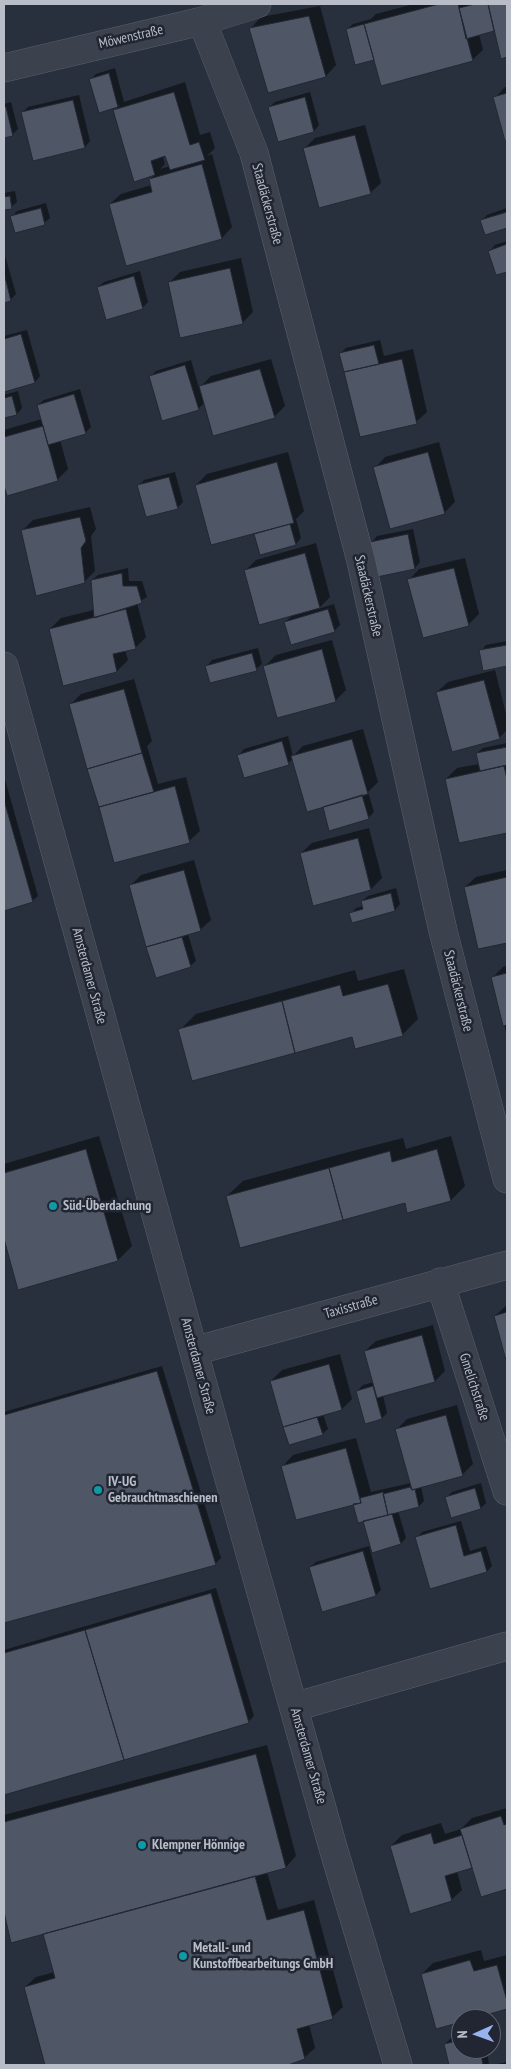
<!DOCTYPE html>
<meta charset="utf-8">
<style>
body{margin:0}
#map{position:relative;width:511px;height:2069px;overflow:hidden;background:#282f3d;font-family:"PT Sans Narrow",sans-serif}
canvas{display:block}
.frame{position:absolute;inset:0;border:5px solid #b8bdc8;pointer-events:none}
.north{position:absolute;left:451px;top:2009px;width:50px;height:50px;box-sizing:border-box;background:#212632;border:1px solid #5d626e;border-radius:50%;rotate:268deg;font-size:14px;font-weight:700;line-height:20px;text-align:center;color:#b8bdc8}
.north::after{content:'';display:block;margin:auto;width:18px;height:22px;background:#98b2ed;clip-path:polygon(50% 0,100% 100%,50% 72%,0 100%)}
</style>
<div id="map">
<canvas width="511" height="2069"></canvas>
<div class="frame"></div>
<div class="north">N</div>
</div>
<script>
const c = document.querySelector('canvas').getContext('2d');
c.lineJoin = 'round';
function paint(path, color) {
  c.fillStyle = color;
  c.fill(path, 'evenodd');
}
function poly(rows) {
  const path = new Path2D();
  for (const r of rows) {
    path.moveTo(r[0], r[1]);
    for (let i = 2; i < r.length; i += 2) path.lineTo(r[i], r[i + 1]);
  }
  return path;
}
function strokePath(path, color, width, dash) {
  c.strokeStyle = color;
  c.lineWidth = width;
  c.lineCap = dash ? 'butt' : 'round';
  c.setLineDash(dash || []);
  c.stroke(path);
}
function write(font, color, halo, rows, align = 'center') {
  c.font = font + ' "PT Sans Narrow",sans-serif';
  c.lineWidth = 5;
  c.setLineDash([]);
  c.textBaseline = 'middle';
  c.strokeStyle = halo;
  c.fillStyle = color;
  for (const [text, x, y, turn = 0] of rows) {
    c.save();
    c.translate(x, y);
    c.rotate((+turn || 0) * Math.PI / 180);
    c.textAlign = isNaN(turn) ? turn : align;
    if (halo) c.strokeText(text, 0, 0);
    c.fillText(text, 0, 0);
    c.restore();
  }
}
paint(poly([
 [414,4,507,4,507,56,502,57,495,29,479,34,483,50,472,60,375,58,347,30,353,24,371,19,376,14],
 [320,6,336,65,326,76,269,91,251,28,261,17],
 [115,68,124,102,185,82,200,135,210,132,215,148,207,156,212,154,232,227,222,238,127,265,110,204,121,194,152,185,150,179,156,174,135,180,115,111,120,105,99,111,91,79,96,74],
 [166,155,170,166,160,169,165,164,163,156],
 [505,87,507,87,507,145,495,98],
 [310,92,319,125,314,131,270,107,275,102],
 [79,95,90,141,85,147,22,113,28,107],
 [11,102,18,129,12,135,4,137,4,104],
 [365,125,381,183,370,193,304,149,315,138],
 [15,191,17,202,11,207,4,209,4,193],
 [46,203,50,218,44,223,11,217,17,211],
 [507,208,507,227,485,234,482,220,487,215],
 [507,241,507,271,497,274,490,251,495,245],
 [4,252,16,294,10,300,4,301],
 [241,258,253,312,242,323,170,282,180,272],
 [140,271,148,302,142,308,98,287,104,282],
 [27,330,40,376,35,382,4,391,4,336],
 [380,340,384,356,413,349,427,412,416,422,346,372,341,353,346,348],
 [271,359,285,406,274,417,205,402,198,409,150,377,156,371,191,360,199,388,211,376],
 [80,389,91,427,85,433,60,440,68,469,57,480,8,494,4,481,4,430,42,419,38,405,44,400],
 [18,391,22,408,17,414,4,417,4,395],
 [439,442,455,502,444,513,375,468,385,457],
 [288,452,304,511,296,519,301,538,296,544,255,535,259,531,196,485,207,474],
 [175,472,183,502,178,507,139,485,144,480],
 [90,507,96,529,91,536,95,571,84,582,22,531,33,520],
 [413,529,420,562,415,568,372,542,377,536],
 [316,543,330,597,318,609,334,604,340,625,334,631,285,622,293,615,246,570,256,560],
 [465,558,479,614,468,625,409,580,419,569],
 [128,568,129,581,142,581,147,597,137,603,146,637,135,648,125,650,128,660,117,671,64,684,50,629,61,618,94,610,92,580,98,575],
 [332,640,346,690,335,701,265,666,276,655],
 [507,641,507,665,484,670,481,651,486,645],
 [258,648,262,664,256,669,207,666,212,660],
 [495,670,507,718,507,730,499,738,437,692,448,682],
 [134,679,152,741,147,746,158,784,186,777,200,831,189,841,70,705,81,694],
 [363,729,378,782,368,792,374,812,368,818,324,806,293,759,288,763,239,755,244,749,288,736,293,756,303,746],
 [507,743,507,831,460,842,446,779,457,768,479,764,477,753,483,748],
 [4,776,38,896,32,901,4,909],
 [369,828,382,878,371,889,314,904,301,853,312,843],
 [194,860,211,920,200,930,188,934,196,961,190,966,156,976,130,886,141,875],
 [507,870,507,941,479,948,465,887,476,877],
 [396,888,400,904,395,910,351,914,356,908,364,906,362,901,368,896],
 [507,966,507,1036,492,978,503,967],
 [404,969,418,1019,402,1035,180,1030,196,1014,355,970,358,981],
 [99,1136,132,1246,118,1260,19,1288,4,1235,4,1164],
 [451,1136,465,1186,451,1200,406,1201,227,1196,243,1181,345,1153,403,1138,406,1149],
 [507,1305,507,1361,495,1316],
 [433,1325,445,1371,435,1381,383,1395,387,1413,382,1418,357,1391,363,1385,374,1382,365,1351,376,1341],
 [340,1354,352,1399,342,1409,323,1414,328,1429,322,1434,271,1381,282,1370],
 [162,1366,221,1558,215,1564,4,1622,4,1412],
 [457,1405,473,1464,462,1475,421,1486,424,1501,419,1506,398,1511,406,1538,401,1543,364,1520,354,1503,283,1466,293,1455,356,1438,371,1492,411,1483,396,1430,407,1419],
 [481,1483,486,1503,481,1508,446,1498,452,1492],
 [461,1521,470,1551,486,1546,492,1566,487,1571,417,1538,422,1532],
 [369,1546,381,1590,376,1595,310,1567,316,1562],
 [216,1588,254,1716,248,1722,4,1794,4,1650],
 [267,1745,296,1856,286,1867,267,1872,278,1910,314,1900,343,2007,332,2017,309,2024,315,2048,304,2058,284,2065,46,2065,25,1987,36,1977,55,1972,44,1932,4,1911,4,1815],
 [507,1808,507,1888,482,1895,473,1867,457,1871,462,1890,451,1900,391,1846,402,1835,441,1823,445,1834,461,1829,472,1818],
 [481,1950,484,1961,507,1955,507,2008,461,2021,422,1974,433,1963],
 [461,2036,461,2049,486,2049,489,2063,487,2065,450,2065,445,2044,451,2038],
 [507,2062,507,2065,492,2065]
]), '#0007');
const building = poly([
 [439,4,458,4,473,61,381,86,364,24,439,4],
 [475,4,488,4,494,31,466,39,459,8,475,4],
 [488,4,507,4,507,57,501,59,488,4],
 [309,16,326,77,268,93,249,28,309,16],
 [364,24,374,60,355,65,346,29,364,24],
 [109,73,118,107,99,113,89,79,109,73],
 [174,92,190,145,199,142,205,160,170,170,165,156,151,161,155,175,134,182,113,110,174,92],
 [507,93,507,141,505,141,493,97,507,93],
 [305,97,314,132,278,142,268,107,305,97],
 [73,100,85,148,33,161,21,112,73,100],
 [4,107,6,107,13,136,4,138,4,107],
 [355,135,371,194,319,208,303,148,355,135],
 [202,164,222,239,126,266,109,204,152,192,149,179,202,164],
 [10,196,12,209,4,210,4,197,10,196],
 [41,208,45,225,15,233,10,216,41,208],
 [507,212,507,228,485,235,480,220,507,212],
 [507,244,507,272,496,275,488,251,507,244],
 [230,268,243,324,180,338,168,282,230,268],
 [4,273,11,301,4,303,4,273],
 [134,276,143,309,106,320,97,287,134,276],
 [21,334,35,383,4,392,4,339,21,334],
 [374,345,379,364,344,372,339,353,374,345],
 [402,359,417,424,360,437,344,372,402,359],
 [185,365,199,410,162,421,149,376,185,365],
 [260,369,275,418,213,436,199,386,260,369],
 [74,394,86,434,48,445,37,405,74,394],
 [12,396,17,415,4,418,4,398,12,396],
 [43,426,58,481,7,496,4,486,4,437,43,426],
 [428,452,445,514,390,529,373,467,428,452],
 [277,462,294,523,211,545,195,485,277,462],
 [169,477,178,509,146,517,137,485,169,477],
 [80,517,86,541,81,548,85,583,36,596,21,530,80,517],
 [290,524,296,545,260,555,254,534,290,524],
 [408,534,415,569,377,577,370,542,408,534],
 [305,553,320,608,259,625,244,570,305,553],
 [454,568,469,626,423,638,407,579,454,568],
 [122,573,123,586,137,586,142,603,94,618,91,580,122,573],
 [126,609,136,649,113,654,117,672,63,686,49,629,126,609],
 [328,609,335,632,291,645,284,622,328,609],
 [507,645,507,666,483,671,479,650,507,645],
 [322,649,336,702,277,718,263,666,322,649],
 [252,653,257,671,210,683,205,666,252,653],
 [484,680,500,739,452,752,436,692,484,680],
 [124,689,142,753,87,769,69,704,124,689],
 [352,739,368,794,307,812,291,756,352,739],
 [282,741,289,765,244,778,237,755,282,741],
 [507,747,507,765,480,771,476,753,507,747],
 [142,753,154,792,99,807,87,769,142,753],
 [504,766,507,779,507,833,459,843,445,779,504,766],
 [175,786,190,843,114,863,99,807,175,786],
 [362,795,369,819,329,831,323,807,362,795],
 [4,800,33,902,4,911,4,800],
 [358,838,371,890,313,906,300,853,358,838],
 [184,870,201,931,146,947,129,885,184,870],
 [507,877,507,943,478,949,464,887,507,877],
 [391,893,395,911,352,923,349,913,363,909,361,901,391,893],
 [182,937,191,967,156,978,146,947,182,937],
 [507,973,507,1025,503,1026,491,977,507,973],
 [388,984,403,1036,355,1049,352,1037,295,1053,282,1001,340,985,343,996,388,984],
 [282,1001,295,1053,192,1081,178,1029,282,1001],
 [86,1149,118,1261,18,1290,4,1239,4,1173,86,1149],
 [437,1149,451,1201,407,1213,405,1203,343,1220,329,1168,390,1151,392,1162,437,1149],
 [329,1168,343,1220,240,1248,226,1196,329,1168],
 [507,1312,507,1364,494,1316,507,1312],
 [422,1335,435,1382,377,1398,364,1351,422,1335],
 [329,1364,342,1410,283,1427,270,1381,329,1364],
 [157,1371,216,1565,4,1623,4,1415,157,1371],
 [373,1386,382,1419,365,1424,356,1391,373,1386],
 [446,1415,463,1476,412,1490,395,1429,446,1415],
 [317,1417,323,1435,289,1445,283,1427,317,1417],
 [346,1448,361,1503,296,1520,281,1466,346,1448],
 [410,1487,412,1490,415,1489,419,1507,388,1515,383,1494,410,1487],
 [475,1488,481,1509,451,1518,445,1497,475,1488],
 [383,1492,388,1515,358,1523,353,1504,361,1503,360,1498,383,1492],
 [392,1514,401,1544,372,1553,363,1521,392,1514],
 [456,1525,464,1556,481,1551,487,1572,430,1589,415,1537,456,1525],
 [363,1551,376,1596,322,1612,309,1567,363,1551],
 [211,1593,249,1723,124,1760,85,1630,211,1593],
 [85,1630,124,1760,4,1795,4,1653,85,1630],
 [256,1754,286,1868,11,1943,4,1912,4,1822,256,1754],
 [501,1816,504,1825,507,1824,507,1889,481,1897,460,1829,501,1816],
 [431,1833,434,1844,462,1835,472,1868,445,1876,452,1901,410,1914,390,1846,431,1833],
 [255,1876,267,1920,304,1910,333,2019,297,2029,305,2059,288,2065,45,2065,24,1987,55,1978,43,1934,255,1876],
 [470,1960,474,1971,497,1965,507,2001,507,2009,472,2019,461,2019,461,2022,436,2029,421,1974,470,1960],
 [461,2040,461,2049,480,2049,483,2065,449,2065,444,2044,461,2040]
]);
paint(building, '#4f5665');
strokePath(building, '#232834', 1);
const minor = poly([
 [202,21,254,153,361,561,443,931,507,1179],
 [4,68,202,21,257,4],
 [4,666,226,1468,334,1851,398,2065],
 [440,1282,507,1491],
 [194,1351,507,1265],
 [294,1707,507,1646]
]);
strokePath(minor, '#5a5f6b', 29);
strokePath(minor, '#3c424d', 28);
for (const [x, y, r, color] of [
 [53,1206,5,"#0f9aa8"],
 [98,1490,5,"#0f9aa8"],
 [142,1845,5,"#0f9aa8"],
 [183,1956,5,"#0f9aa8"]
]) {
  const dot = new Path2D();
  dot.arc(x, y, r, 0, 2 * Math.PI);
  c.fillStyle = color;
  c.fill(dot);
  strokePath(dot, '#212632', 2);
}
write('14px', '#b8bdc8', '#212632', [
 ["Möwenstraße",131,37,-13],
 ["Staadäckerstraße",267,204,75],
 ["Staadäckerstraße",368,596,77],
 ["Amsterdamer Straße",89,976,75],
 ["Staadäckerstraße",458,991,76],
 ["Taxisstraße",351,1307,-16],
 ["Amsterdamer Straße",198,1366,75],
 ["Gmelichstraße",474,1387,72],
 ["Amsterdamer Straße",308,1756,74]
]);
write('bold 14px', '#b8bdc8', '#212632', [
 ["Süd-Überdachung",63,1206],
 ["IV-UG",108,1482],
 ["Gebrauchtmaschienen",108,1498],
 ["Klempner Hönnige",152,1845],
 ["Metall- und",193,1948],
 ["Kunstoffbearbeitungs GmbH",193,1964]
], 'left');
</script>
